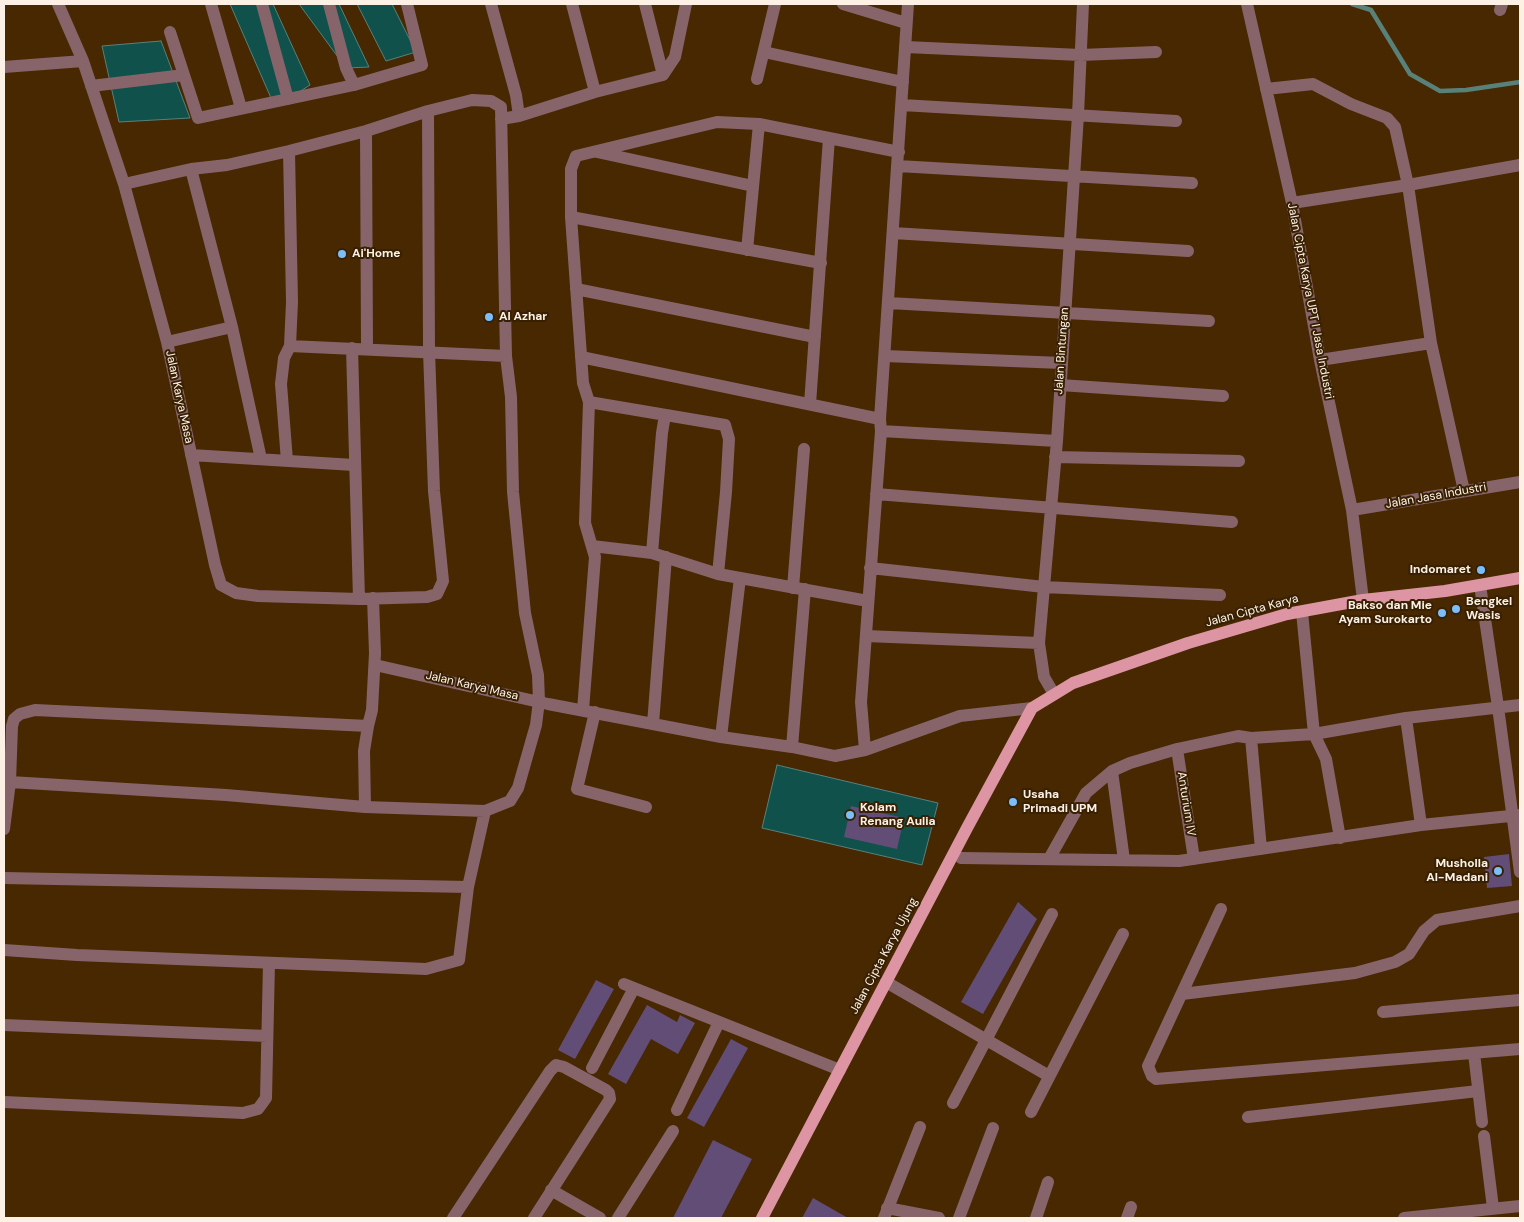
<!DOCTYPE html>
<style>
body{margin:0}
#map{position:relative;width:1524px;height:1222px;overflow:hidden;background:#472800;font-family:"DM Sans",sans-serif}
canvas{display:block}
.frame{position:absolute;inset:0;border:5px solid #fdf1e5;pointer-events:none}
</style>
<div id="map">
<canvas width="1524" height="1222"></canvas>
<div class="frame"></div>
</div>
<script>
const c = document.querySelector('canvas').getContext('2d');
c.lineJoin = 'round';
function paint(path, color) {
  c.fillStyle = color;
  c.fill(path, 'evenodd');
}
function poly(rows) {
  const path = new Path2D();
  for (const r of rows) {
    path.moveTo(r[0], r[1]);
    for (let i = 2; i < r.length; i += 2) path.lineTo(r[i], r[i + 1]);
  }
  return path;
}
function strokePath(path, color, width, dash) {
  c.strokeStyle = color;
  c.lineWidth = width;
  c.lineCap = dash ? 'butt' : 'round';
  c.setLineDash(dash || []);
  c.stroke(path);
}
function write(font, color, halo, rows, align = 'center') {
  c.font = font + ' "DM Sans",sans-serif';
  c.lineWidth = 4;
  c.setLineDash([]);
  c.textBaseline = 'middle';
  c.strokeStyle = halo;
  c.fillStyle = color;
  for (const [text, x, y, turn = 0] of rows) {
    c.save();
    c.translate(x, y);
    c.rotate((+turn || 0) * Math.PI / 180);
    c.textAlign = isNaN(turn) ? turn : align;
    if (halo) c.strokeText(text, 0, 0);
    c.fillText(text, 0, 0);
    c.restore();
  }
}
const water = poly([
 [230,4,273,4,310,85,288,99,271,98,230,4],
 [299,4,339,4,369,67,346,68,299,4],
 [357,4,392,4,416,52,386,61,357,4],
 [161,41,190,118,119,122,102,46,161,41],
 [777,765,938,803,922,865,762,828,777,765]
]);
paint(water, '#11514c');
strokePath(water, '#58817a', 1);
strokePath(poly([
 [1352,4,1371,10,1410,74,1440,91,1466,90,1520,82]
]), '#58817a', 4.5);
paint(poly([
 [851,806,904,818,897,849,844,837],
 [1509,854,1512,886,1487,888,1484,857],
 [1018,902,1037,919,983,1014,961,1002],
 [596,980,614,989,575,1059,558,1050],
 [647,1005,677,1022,680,1015,695,1023,678,1054,651,1039,626,1084,608,1074],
 [731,1039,748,1048,704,1127,687,1118],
 [713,1140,752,1159,721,1218,673,1218],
 [813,1198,848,1218,802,1218]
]), '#614d76');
strokePath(poly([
 [58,4,83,61,124,184,167,342,215,565,221,585,236,593,258,596,359,599,427,597,437,594,443,581,434,491,429,351,428,111],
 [211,4,241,108],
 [262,4,288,99],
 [329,4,346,68,354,85],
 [491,4,516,95,519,116],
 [572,4,595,92],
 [645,4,663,75],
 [843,4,906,23],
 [1247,4,1292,203,1320,360,1352,510,1363,600],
 [1500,10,1502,4],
 [906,47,1080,55,1156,52],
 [764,52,903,82],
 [4,67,83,61],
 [184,75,198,118,354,85,422,65,407,4],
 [757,79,775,4],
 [91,86,184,75,170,32],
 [1266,89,1313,84,1351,104,1387,118,1395,127,1408,185,1431,343,1464,491],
 [902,105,1176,121],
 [501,119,519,116,595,92,663,75,675,57,686,4],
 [366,131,367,348],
 [289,151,292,302,290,346,506,356],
 [597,152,753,186],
 [898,166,1192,183],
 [191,169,232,327,261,459],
 [1292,203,1408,185,1520,165],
 [571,217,821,263],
 [893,233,1188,251],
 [747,250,759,124],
 [576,289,815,337],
 [889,303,1209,321],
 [167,342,232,327],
 [352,348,359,599],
 [885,356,1062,363],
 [581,357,880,419],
 [1320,360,1431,343],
 [1060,385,1223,396],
 [589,402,725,425,729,439,726,492,718,574],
 [810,404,829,138],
 [881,431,1057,441],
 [191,455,354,465],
 [1055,457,1239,461],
 [287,461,281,384,284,358,290,346],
 [876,494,1232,522],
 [1352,510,1520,482],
 [592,546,652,553,718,574,868,601],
 [652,553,662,433,665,415],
 [870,568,1044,587,1220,595],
 [1480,585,1498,707,1520,872],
 [793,588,804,449],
 [1302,612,1314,734,1326,759,1340,838],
 [866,636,1039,643],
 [375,665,548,704,721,737,792,747,835,756,865,750,960,716,1032,708],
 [1054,694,1044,677,1039,643,1057,441,1078,115,1083,4],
 [583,710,595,557,585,523,589,402,583,383,571,217,571,169,576,156,717,122,759,124,899,152],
 [595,712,577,789,646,807],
 [1406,718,1421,825],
 [653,724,666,557],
 [368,726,372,710,375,653,373,598],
 [721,737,740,578],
 [1251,738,1261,849],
 [792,747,805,589],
 [1177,749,1194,859],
 [865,750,861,702,881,431,880,419,908,4],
 [1112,771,1124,860],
 [10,782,12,726,14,719,20,714,35,710,368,726,364,751,365,807],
 [4,829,10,782,226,795,365,807,485,811,510,801,518,788,536,725,539,701,538,675,525,613,513,492,511,397,506,356,501,107,491,101,472,100,428,111,366,131,289,151,227,165,191,169,124,184],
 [961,858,1179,861,1421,825,1520,815],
 [1049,859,1086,793,1112,771,1130,763,1177,749,1238,736,1251,738,1314,734,1406,718,1520,705],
 [4,878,468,887],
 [1221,909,1148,1066,1152,1076,1156,1079,1520,1049],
 [4,950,77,955,426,969,459,960,468,887,485,811],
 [886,982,1049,1076],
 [624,984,840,1070],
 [1182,994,1355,973,1395,962,1409,954,1424,931,1437,920,1520,906],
 [1383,1012,1520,1000],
 [4,1025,267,1036],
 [1474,1053,1482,1122],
 [592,1068,634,988],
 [4,1102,243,1113,258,1109,266,1098,269,963],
 [953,1103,1052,914],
 [677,1110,719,1022],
 [1031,1112,1123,934],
 [1248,1117,1478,1091],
 [1484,1136,1493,1208],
 [551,1190,600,1218],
 [887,1208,939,1218],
 [453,1218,550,1071,556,1065,564,1067,606,1090,609,1093,610,1099,534,1218],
 [618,1218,673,1131],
 [884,1218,920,1127],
 [959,1218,993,1128],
 [1036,1218,1048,1182],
 [1127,1218,1131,1207],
 [1404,1218,1520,1206]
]), '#87646a', 12);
strokePath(poly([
 [762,1218,967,828,1032,708,1073,683,1188,643,1287,614,1363,600,1445,591,1520,578]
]), '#de95a3', 12);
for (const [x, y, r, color] of [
 [342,254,5,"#7cbef9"],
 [489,317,5,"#7cbef9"],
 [1481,570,5,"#7cbef9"],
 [1456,609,5,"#7cbef9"],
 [1442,613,5,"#7cbef9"],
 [1013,802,5,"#7cbef9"],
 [850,815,5,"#7cbef9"],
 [1498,871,5,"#7cbef9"]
]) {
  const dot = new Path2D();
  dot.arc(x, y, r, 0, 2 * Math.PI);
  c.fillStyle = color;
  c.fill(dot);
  strokePath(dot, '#382003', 2);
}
write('bold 12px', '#fdf1e5', '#382003', [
 ["Ai'Home",352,254],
 ["Al Azhar",499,317],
 ["Indomaret",1471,570,"right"],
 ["Bengkel",1466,602],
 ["Wasis",1466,616],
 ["Bakso dan Mie",1432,606,"right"],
 ["Ayam Surokarto",1432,620,"right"],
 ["Usaha",1023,795],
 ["Primadi UPM",1023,809],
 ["Kolam",860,808],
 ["Renang Aulia",860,822],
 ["Musholla",1488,864,"right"],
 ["Al-Madani",1488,878,"right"]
], 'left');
write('12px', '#fdf1e5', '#382003', [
 ["Jalan Cipta Karya UPT I Jasa Industri",1310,301,79],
 ["Jalan Bintungan",1062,351,-86],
 ["Jalan Karya Masa",179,397,78],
 ["Jalan Jasa Industri",1436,496,-10],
 ["Jalan Cipta Karya",1252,611,-15],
 ["Jalan Karya Masa",472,686,13],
 ["Anturium IV",1186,804,81],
 ["Jalan Cipta Karya Ujung",884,956,-62]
]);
</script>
